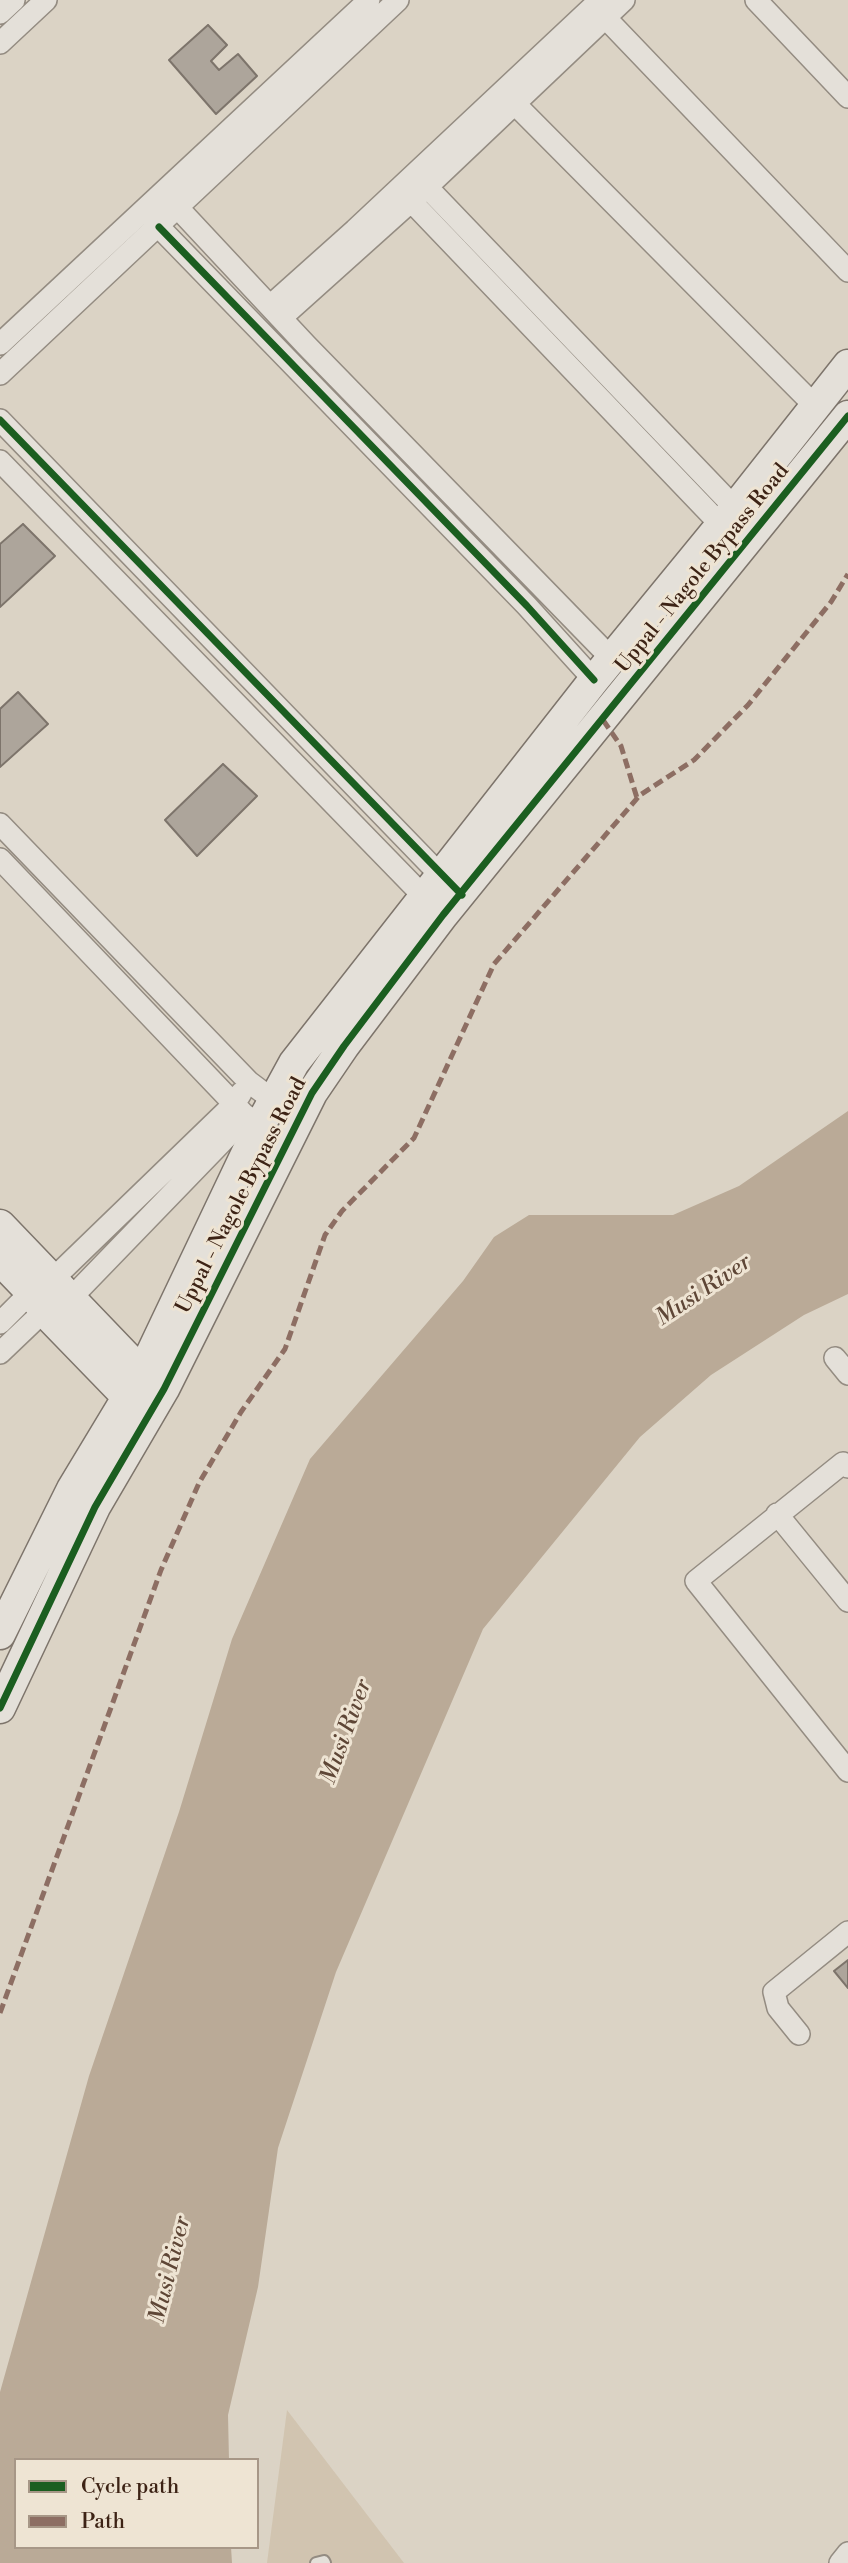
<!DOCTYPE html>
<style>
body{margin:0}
#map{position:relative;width:848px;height:2563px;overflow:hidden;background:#dbd3c5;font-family:"Libre Bodoni",serif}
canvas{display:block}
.legend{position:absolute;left:14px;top:2458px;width:245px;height:91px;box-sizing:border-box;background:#eee4d3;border:2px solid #a79787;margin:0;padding:9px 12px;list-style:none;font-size:21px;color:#3d2315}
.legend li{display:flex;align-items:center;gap:14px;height:35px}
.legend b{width:35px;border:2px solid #a79787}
</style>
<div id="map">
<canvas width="848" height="2563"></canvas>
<ul class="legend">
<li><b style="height:9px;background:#1b5e20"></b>Cycle path</li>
<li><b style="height:9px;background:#8d6e63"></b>Path</li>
</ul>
</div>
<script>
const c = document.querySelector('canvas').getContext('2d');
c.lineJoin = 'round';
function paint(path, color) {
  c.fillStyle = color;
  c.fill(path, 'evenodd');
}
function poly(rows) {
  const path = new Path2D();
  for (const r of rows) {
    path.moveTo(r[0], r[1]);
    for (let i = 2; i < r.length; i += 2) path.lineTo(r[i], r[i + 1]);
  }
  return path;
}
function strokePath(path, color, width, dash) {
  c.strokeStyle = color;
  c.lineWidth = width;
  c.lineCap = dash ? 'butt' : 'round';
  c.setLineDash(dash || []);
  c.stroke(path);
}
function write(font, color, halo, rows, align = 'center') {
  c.font = font + ' "Libre Bodoni",serif';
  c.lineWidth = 6;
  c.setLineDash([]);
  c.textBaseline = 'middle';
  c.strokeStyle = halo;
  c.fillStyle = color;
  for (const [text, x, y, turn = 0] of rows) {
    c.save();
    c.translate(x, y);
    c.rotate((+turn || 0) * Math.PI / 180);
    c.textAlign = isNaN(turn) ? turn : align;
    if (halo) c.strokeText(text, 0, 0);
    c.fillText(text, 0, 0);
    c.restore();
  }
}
paint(poly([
 [287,2410,404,2563,267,2563]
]), '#d1c4b0');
paint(poly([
 [848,1111,848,1294,804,1315,711,1375,640,1437,483,1629,336,1972,278,2148,258,2287,228,2415,229,2460,16,2460,16,2547,231,2547,232,2563,0,2563,0,2392,89,2076,179,1812,232,1639,310,1459,463,1281,494,1237,529,1215,673,1215,739,1186]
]), '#baaa97');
const building = poly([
 [208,25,227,45,211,61,219,70,238,54,257,76,216,114,169,60,208,25],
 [23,524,55,556,0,607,0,544,23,524],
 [18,692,48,724,0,767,0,709,18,692],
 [223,764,257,796,197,856,165,820,223,764],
 [848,1960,848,1988,834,1971,848,1960]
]);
paint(building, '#ada59b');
strokePath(building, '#7d746b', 2);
const lane = poly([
 [316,2563,324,2561,325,2563]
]);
const street = poly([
 [756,0,848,97],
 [597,9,848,271],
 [0,13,14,0],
 [0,43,46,0],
 [514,103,815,406],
 [427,187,735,508],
 [411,201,721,525],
 [178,208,306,345,612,659],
 [159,227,527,606,594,680],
 [270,306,355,230,600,0],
 [281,318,427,187,624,0],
 [0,344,369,0],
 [0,374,398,0],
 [0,420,449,884],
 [0,461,434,907],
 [0,824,249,1082,273,1100,297,1124],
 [0,859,258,1129],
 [0,1323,31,1292,53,1279,235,1103,241,1093],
 [0,1353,44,1311,71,1298,247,1116],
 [835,1358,848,1374],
 [848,1467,843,1463,696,1581,848,1771],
 [777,1514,848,1601],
 [799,2034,778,2008,774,1992,848,1932],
 [840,2563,848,2553]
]);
const secondary = poly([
 [0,1225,142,1373,157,1384],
 [0,1260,31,1292,44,1311,140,1410],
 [0,1634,72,1489,142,1373,258,1129,294,1063,594,680,735,508,848,365],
 [0,1708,95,1507,164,1389,312,1093,344,1046,443,915,848,416]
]);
strokePath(lane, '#948c82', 14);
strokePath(street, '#948c82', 24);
strokePath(secondary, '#7d746b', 33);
strokePath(lane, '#e4e0d9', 10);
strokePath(street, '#e4e0d9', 21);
strokePath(secondary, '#e4e0d9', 30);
strokePath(poly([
 [603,720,621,746,637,798],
 [0,2013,161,1570,199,1483,241,1412,285,1349,325,1235,342,1211,414,1138,494,964,640,795,694,760,748,705,831,602,848,574]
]), '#8d6e63', 5, [10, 5]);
strokePath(poly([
 [159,227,527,606,594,680],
 [0,420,462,895],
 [0,1708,95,1507,164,1389,312,1093,344,1046,443,915,848,416]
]), '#1b5e20', 7);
write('21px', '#3d2315', '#eee4d3', [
 ["Uppal - Nagole Bypass Road",703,569,-51],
 ["Uppal - Nagole Bypass Road",242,1196,-63]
]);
write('italic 23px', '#5e4636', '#eee4d3', [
 ["Musi River",704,1291,-34],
 ["Musi River",347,1732,-70],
 ["Musi River",171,2270,-76]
]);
</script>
